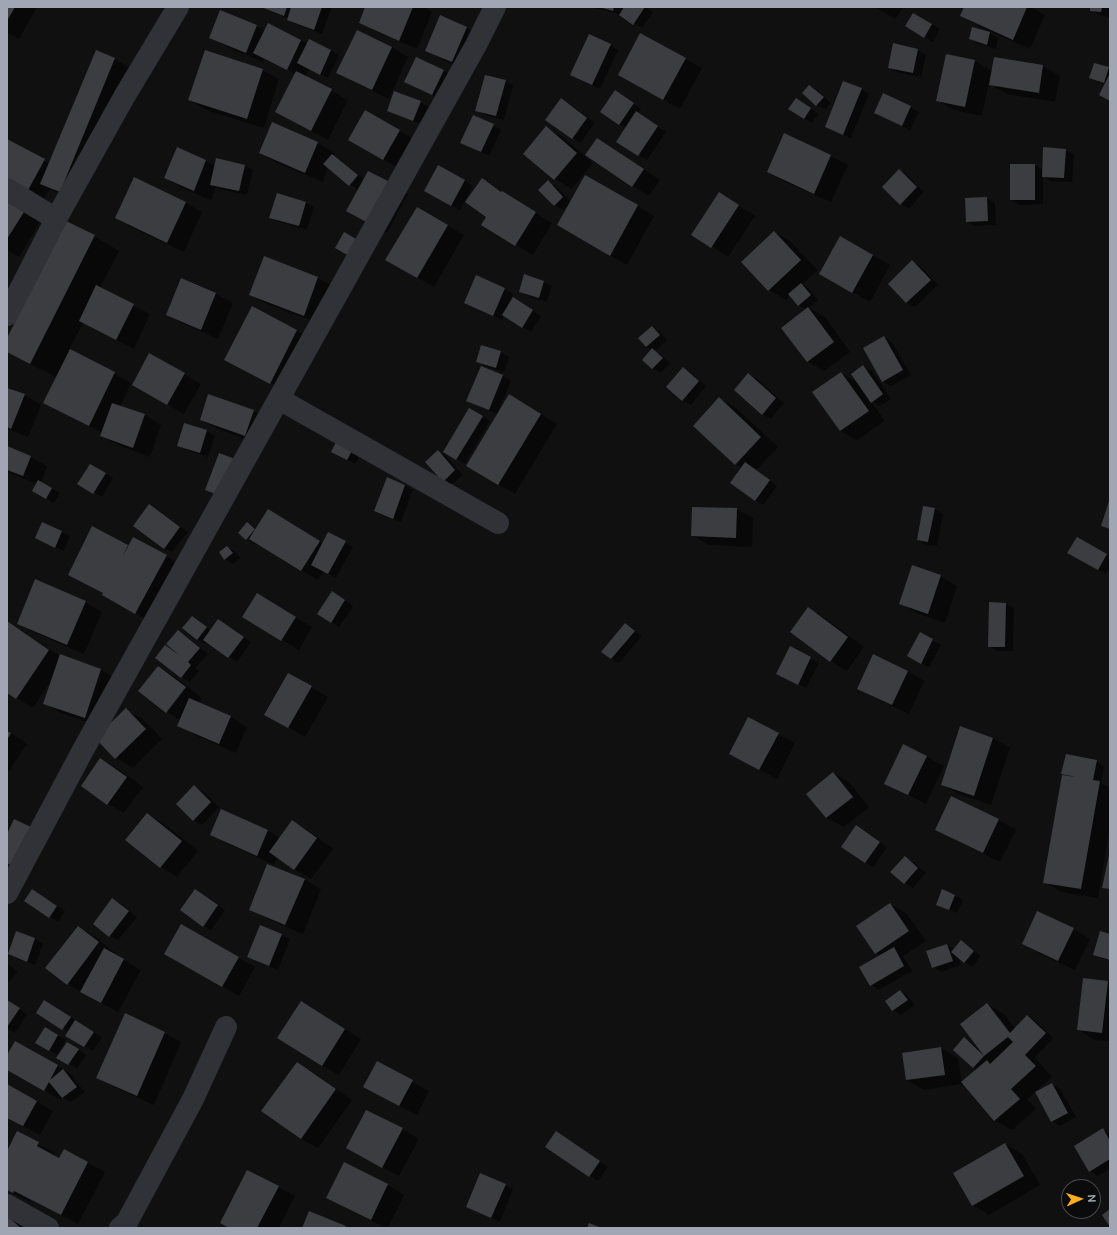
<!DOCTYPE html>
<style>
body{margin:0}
#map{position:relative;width:1117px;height:1235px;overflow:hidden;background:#101011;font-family:Ubuntu,sans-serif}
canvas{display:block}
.frame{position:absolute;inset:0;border:8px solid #a0a6b3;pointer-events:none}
.north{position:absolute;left:1061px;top:1179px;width:40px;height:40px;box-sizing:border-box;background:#0b0b0c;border:1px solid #47494f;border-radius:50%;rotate:87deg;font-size:11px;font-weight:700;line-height:16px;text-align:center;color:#a0a6b3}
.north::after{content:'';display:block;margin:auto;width:14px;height:18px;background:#fcad1d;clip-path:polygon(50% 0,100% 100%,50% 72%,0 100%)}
</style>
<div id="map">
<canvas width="1117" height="1235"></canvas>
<div class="frame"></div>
<div class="north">N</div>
</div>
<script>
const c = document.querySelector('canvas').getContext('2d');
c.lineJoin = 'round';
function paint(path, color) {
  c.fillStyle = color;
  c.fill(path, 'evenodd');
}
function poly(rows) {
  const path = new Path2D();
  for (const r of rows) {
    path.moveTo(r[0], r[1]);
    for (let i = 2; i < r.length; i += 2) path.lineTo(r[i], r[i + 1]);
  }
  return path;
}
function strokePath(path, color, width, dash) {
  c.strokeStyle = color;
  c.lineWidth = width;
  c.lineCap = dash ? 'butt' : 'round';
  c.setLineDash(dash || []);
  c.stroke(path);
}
paint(poly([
 [7,7,37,7,19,39,7,33],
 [260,7,332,7,322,34,296,24,288,20,288,18],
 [366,7,424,7,432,12,417,49,377,32,360,23],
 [591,7,624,7,623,11,626,7,646,7,653,12,642,28,622,15],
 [875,7,904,7,895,19],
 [965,7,1031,7,1045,15,1030,49,978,26,961,16],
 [1091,7,1110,7,1109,17,1099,15,1091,10],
 [914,14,940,29,933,42,907,26],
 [440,16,467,28,484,37,469,71,443,60,426,50],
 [256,26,265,31,301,40,307,44,309,40,339,55,328,78,309,69,305,77,348,100,328,140,276,112,295,74,291,72,292,71,264,59,263,62,227,47,211,38],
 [973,28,990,33,998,38,996,49,978,44,970,39],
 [641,34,702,68,680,109,636,85],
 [610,45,618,50,600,89,572,75],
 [894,45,918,50,926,55,921,77,897,72,889,67],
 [392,47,408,57,389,99,354,82,337,73],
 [995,58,1043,66,1060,76,1055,102,1007,94,991,85,992,77,990,77,982,116,954,110,937,100,975,61,993,72],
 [115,59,131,69,58,193,50,189,44,200,7,180,7,140,50,164],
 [1109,68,1110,69,1110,100,1105,85,1090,78],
 [262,70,279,79,264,128,206,110,190,100],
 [443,70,451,75,440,99,414,86],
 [505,81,513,85,504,120,485,115,477,110],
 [809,86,818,91,831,103,825,109,817,105],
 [861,89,869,94,851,138,834,131],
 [616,91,641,109,638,114,666,132,647,160,618,141,626,128,619,124],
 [883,94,919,112,910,130,883,117],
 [420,102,428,107,422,124,397,115,389,111],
 [569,104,595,123,580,143,546,120],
 [804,104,818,114,812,123,804,118],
 [365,112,416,140,400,169,349,140],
 [273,124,318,143,335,153,333,156,340,160,365,180,391,184,408,194,387,233,365,221,359,190,350,185,328,167,323,182,277,163,261,153],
 [493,125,501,130,489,156,461,143],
 [546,128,563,137,593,163,572,189,555,179,525,154],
 [784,134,831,156,848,165,831,202,785,182,768,172],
 [598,139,614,149,660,180,649,196,633,186],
 [177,149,206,161,215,166,245,166,253,170,247,195,219,189,216,187,211,200,182,188,165,178],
 [1065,150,1074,154,1072,182,1051,181,1043,176,1043,204,1019,205,1011,200,1035,165,1043,170],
 [438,166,473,186,460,210,425,191],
 [899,170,907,175,924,192,909,209,901,204],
 [586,176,654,216,627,265,558,225,569,204,563,210,555,205,539,190,548,182,556,186,571,202],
 [502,193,552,223,533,255,482,225],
 [719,193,755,216,728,257,693,234],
 [986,198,995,203,996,225,976,226,967,222],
 [7,202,40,222,19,257,7,250],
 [186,203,202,212,184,252,133,228,116,218],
 [306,203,314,207,307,230,279,222,271,217],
 [417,208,464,235,434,287,387,260],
 [774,232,791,242,818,270,802,284,809,289,818,300,809,308,825,317,850,352,824,371,807,361,806,310,798,305,790,296,786,300,769,290,742,262],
 [94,236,119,251,100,288,150,314,134,349,83,323,69,350,131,383,120,407,145,415,161,425,150,457,118,445,101,436,102,433,45,403,57,378,7,352,7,340],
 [840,237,890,265,870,302,820,273],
 [912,262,920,266,938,285,915,307,907,303,889,284],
 [476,276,513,294,508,305,522,303,541,316,531,332,504,315,502,320,465,303],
 [318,278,334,287,321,324,267,304,251,295],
 [182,279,216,294,233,303,218,339,184,324,167,315],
 [543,282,552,286,547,302,528,296,520,291],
 [252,308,314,340,288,392,225,360],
 [652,327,660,332,667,340,655,351,660,354,670,363,661,373,653,368,643,360,652,350,646,347],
 [884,337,892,342,911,375,891,386,883,381],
 [500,352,509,357,504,372,485,366,477,362],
 [150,354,201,384,184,414,133,384],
 [481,367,503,376,511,381,497,414,467,400],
 [863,367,872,371,891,399,880,406,871,401,885,421,857,440,840,431,841,373,859,383],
 [683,368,691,373,706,386,691,405,683,400,668,387],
 [749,375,757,379,784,403,771,419,762,414],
 [7,389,24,395,41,405,28,437,7,429],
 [719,398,736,408,778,447,756,470,777,486,763,505,755,500,742,468,736,464,694,426],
 [526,405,557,424,515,494,498,484],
 [470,409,490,421,465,464,444,452],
 [253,411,270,420,262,445,218,429,201,420],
 [206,431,215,436,208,457,187,450,179,445],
 [7,447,30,457,47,466,41,483,60,493,54,503,34,491,37,484,7,472],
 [332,452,362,453,355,464],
 [438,452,446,456,463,475,451,485,443,481],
 [90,465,113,478,102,497,79,484],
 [387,479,405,485,413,490,401,522,383,516,375,511],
 [149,505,188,532,172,552,164,548],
 [736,509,753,518,752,547,709,545,692,535],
 [934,509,943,514,937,546,926,545,918,540],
 [285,520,323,544,329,533,353,547,336,578,324,571,318,580,256,543,255,544,247,539,240,533,248,523,257,529],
 [42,523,70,536,64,551,36,538],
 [93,527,129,546,134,538,183,566,153,623,120,604,104,593],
 [1077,538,1110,557,1110,567,1106,574,1069,553],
 [227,547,235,552,240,558,233,564,225,559],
 [940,576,957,586,945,623,917,613,901,604],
 [340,597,353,606,339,627,331,622],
 [85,602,102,612,84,654,35,633,18,624],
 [274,604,312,627,299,650,244,617],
 [1006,604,1014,608,1013,651,997,651,989,646],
 [809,609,825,618,864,647,847,671,831,661],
 [192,617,211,630,218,620,251,642,237,662,207,641,205,644,197,639],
 [7,621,60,656,101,670,118,680,102,727,61,713,44,703,50,682,33,708,7,692],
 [625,624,642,636,619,663,611,659],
 [178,631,186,636,208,654,195,668,199,671,190,682,182,677,157,657,165,646,174,651],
 [920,634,941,645,929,667,909,656],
 [810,658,819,663,806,688,786,678],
 [158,667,175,677,202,698,198,703,231,717,247,727,236,753,195,735,178,725,180,720,167,712,139,691],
 [908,671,924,681,909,714,875,698,858,688],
 [288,674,328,697,305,737,266,714],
 [126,710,143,719,162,739,133,768,116,758,97,738],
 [960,728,993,738,1010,748,991,805,959,794,942,785],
 [7,730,27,744,7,774],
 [778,734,795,743,777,779,748,764],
 [903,746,927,757,944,766,926,804,885,783],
 [101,759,118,769,143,787,124,813,108,804],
 [1096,761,1104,766,1101,783,1110,788,1110,828,1098,898,1061,892,1044,882,1068,776,1063,773],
 [833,773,850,783,869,807,844,827,827,818,808,794],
 [194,786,202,791,219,807,202,825,194,820,178,804],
 [952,797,999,820,1016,830,1000,862,953,839,937,829],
 [222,810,268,831,280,838,292,821,309,831,333,849,311,879,294,869,278,856,274,865,228,844,211,834],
 [148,814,164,824,198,851,177,877,161,867,127,840],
 [865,831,887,847,873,867,865,862],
 [905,857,913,862,926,873,913,888,905,883,892,872],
 [304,879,321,889,303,934,267,919,250,909],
 [40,895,65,911,58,922,26,901],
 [203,895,225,910,211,930,203,926],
 [955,896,963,900,957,913,937,904],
 [113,899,121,904,137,917,118,940,110,936],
 [890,904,907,914,926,941,903,956,912,971,879,990,871,985,881,956,876,953],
 [181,925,255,967,239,996,165,953],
 [260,926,282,935,290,939,278,970,257,961],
 [78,927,95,937,115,953,114,954,141,970,118,1012,67,984],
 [1073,929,1090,939,1075,970,1040,954,1024,944],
 [17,932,35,939,43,944,35,965,17,959,9,954],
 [1110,935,1110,961,1103,959,1095,954],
 [961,941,969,946,981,956,972,967,958,957,961,965,941,972,933,967,947,945,954,949],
 [7,963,18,972,7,983],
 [1108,982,1110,983,1110,1041,1095,1040,1078,1030],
 [900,991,908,996,915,1005,901,1015,893,1010],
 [7,1000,27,1014,15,1033,7,1028],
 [301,1002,361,1039,339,1075,322,1066],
 [987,1004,1004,1014,1016,1029,1028,1016,1036,1021,1053,1038,1035,1058,1052,1077,1027,1099,1036,1109,1012,1130,995,1120,977,1069,973,1067,964,1039,972,1043,980,1050,981,1050],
 [52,1006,102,1037,93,1051,67,1035,69,1032,37,1013],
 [54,1033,66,1040,57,1055,37,1042],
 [165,1033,181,1042,154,1105,114,1087,98,1077],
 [15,1042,74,1076,73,1078,85,1092,71,1102,62,1097,61,1100,7,1069,7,1057],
 [76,1048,86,1055,77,1069,58,1057],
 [941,1048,958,1058,962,1084,924,1090,907,1080,904,1054],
 [377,1062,429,1091,417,1115,381,1097],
 [297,1063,314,1073,352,1100,318,1148,301,1139,263,1111],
 [1052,1084,1060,1089,1076,1117,1060,1126,1052,1121],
 [7,1085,53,1111,40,1135,7,1117],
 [402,1129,419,1139,399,1176,364,1158],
 [1103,1129,1110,1134,1110,1169,1098,1176,1090,1171],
 [17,1133,55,1153,54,1156,60,1160,65,1151,105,1172,78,1224,31,1200,30,1202,7,1190,7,1153],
 [564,1137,608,1167,598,1181,590,1176],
 [1005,1144,1022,1154,1040,1185,989,1215,973,1205],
 [344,1164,388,1185,404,1195,388,1228,386,1228,344,1207,327,1197],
 [505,1185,513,1189,500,1222,467,1206],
 [278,1187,295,1196,279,1228,230,1228],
 [12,1217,25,1228,7,1228]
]), '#0007');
paint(poly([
 [7,7,15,7,7,21],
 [261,7,287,7,284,16],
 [291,7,322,7,314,30,287,20],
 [365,7,413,7,399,41,359,23],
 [599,7,614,7,613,11],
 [624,7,645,7,633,25,619,15],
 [964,7,1027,7,1013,40,960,16],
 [1090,7,1102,7,1101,12,1090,11],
 [220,10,257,25,246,53,209,38],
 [913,13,932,24,924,38,905,26],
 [440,15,467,27,452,62,425,51],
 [268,23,301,40,287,70,253,53],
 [972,27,990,32,987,45,969,39],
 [357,30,392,47,372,90,336,73],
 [640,33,686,58,663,100,618,75],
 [589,34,611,44,592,85,570,75],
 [309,39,331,50,320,75,297,63],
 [893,43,918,49,913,73,888,68],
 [96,50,115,58,60,192,40,184],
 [205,50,263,69,247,119,188,100],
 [946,54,975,60,965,107,936,101],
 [416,57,444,70,432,95,404,82],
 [994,57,1043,65,1039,93,989,85],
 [1094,63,1109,67,1104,83,1089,78],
 [296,71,332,89,311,131,275,112],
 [1110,73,1110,101,1099,95],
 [485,75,506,80,496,116,475,111],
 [843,81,862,88,843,135,825,127],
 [809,85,824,97,816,106,802,93],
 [615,90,634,103,619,125,600,112],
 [394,91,421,101,413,121,387,111],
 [883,93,911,106,902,126,874,113],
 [561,98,587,118,572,139,545,120],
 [796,98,811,108,804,119,788,109],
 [365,110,400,130,383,160,348,140],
 [636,111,658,126,638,156,616,142],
 [473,115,494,124,481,152,460,143],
 [272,122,318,142,305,173,259,153],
 [546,126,577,153,554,180,523,154],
 [784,133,831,155,814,194,767,172],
 [597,138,644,169,632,187,585,155],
 [7,139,45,159,27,192,7,181],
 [177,147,206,160,194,191,164,178],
 [1043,147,1066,149,1064,178,1042,177],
 [332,154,358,175,349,186,323,164],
 [216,158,245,165,239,191,210,185],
 [1010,164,1035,164,1035,200,1010,200],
 [438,165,465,180,451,206,424,191],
 [899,169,917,187,900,205,882,187],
 [368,171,392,183,370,224,346,211],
 [585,175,638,205,610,256,557,225],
 [134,177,186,202,167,243,115,218],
 [482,178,501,192,502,191,536,212,515,246,481,225,486,217,465,202],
 [548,180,563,197,554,206,538,190],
 [719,192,739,205,711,248,691,235],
 [277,193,306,202,299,226,269,218],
 [987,197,988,221,966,222,965,198],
 [7,202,24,212,7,239],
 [417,207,448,225,417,278,385,260],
 [66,221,95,235,30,364,7,352,7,338],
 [774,231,801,260,768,291,741,262],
 [344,232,358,240,349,256,335,248],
 [840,236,873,255,852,293,819,274],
 [264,256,318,277,304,316,249,295],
 [912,260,931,280,906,303,888,284],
 [524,274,544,281,539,298,519,292],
 [476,275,505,288,493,316,464,303],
 [181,278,216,293,201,330,166,315],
 [801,283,811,295,798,306,788,294],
 [96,285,134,304,116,340,79,321],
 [513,297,533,310,522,328,502,315],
 [252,306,297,330,270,384,224,360],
 [808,307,834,342,807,362,781,328],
 [652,326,660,335,646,347,638,338],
 [884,336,903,370,882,382,863,348],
 [481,345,501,351,496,368,476,362],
 [652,348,663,358,652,369,642,360],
 [70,349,115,372,89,426,43,403],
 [149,353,185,373,167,405,132,385],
 [863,365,883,394,871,403,851,374],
 [481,366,503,375,489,410,466,401],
 [683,367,699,381,682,401,666,387],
 [841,372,869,411,840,431,812,392],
 [748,373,776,398,762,415,734,390],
 [7,388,25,394,11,429,7,427],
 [208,394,254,410,245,436,200,420],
 [509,394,541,414,498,485,466,466],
 [719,397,761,437,735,465,693,426],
 [112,403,145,414,133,448,100,436],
 [469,408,483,416,456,460,443,452],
 [184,423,207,430,200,453,177,446],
 [338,438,354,447,347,460,331,452],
 [7,446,31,456,23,476,7,470],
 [438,450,455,470,443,482,425,462],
 [219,453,235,459,221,496,205,490],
 [745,462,770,480,755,501,730,483],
 [90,464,106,473,93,494,77,484],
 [387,477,405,485,393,519,374,511],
 [38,480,52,488,46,499,32,491],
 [1110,498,1110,529,1101,526],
 [149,504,180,527,164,549,133,526],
 [923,506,935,508,928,542,917,540],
 [692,507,737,508,736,538,691,536],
 [268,509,320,541,301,571,249,539],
 [42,522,62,531,55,548,35,538],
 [247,522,255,529,246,540,238,533],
 [92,526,128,545,123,556,133,537,167,555,135,614,102,595,103,593,68,575],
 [328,532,346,541,328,574,311,565],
 [1077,537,1107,554,1098,570,1067,553],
 [227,546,233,553,224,560,219,552],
 [912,565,941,575,928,614,899,604],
 [35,579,86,601,67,645,17,624],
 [332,591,345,600,331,623,317,614],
 [257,593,296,617,281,641,242,617],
 [989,602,1006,603,1005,647,988,647],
 [808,607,848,637,830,662,790,632],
 [192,616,207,627,197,640,182,628],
 [218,619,244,637,228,658,203,640],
 [7,621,49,650,16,699,7,693],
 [625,623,635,631,611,659,601,652],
 [178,630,200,648,188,662,191,665,181,678,155,658,165,645,179,655,166,644],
 [920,632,933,639,921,664,907,656],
 [790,646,811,657,798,685,776,674],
 [60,654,101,669,85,718,43,704],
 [873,654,908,671,892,705,857,689],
 [158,666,186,687,166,713,138,691],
 [288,673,312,686,288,728,264,715],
 [189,698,231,716,219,744,177,726],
 [126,708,146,729,115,759,95,738],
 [748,717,779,733,759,770,729,754],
 [960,726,993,738,974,796,941,785],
 [7,731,11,733,7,740],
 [903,744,927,756,908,795,884,784],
 [1066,754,1097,760,1093,780,1100,781,1081,889,1043,883,1062,775,1076,777,1061,774],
 [100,758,127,777,107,805,81,786],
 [833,772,853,797,826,818,806,794],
 [194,785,211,802,193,821,176,804],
 [951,796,999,819,983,853,935,830],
 [221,809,268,830,257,856,210,835],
 [147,813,182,841,160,868,125,840],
 [14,819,31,827,13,866,7,863,7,834],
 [292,820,317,838,294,870,269,852],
 [856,825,880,842,865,863,841,847],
 [1109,855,1110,855,1110,889,1102,888],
 [905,856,918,868,904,884,890,872],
 [267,864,305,879,285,925,249,910],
 [32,889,57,906,49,918,24,901],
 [195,889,218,905,203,927,180,910],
 [942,889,955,895,949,910,936,905],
 [112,898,129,911,109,937,93,924],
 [890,903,909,931,875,954,856,926],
 [1037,911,1074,928,1058,961,1022,944],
 [181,924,239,957,222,987,164,954],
 [260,925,282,934,269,966,247,957],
 [78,926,99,942,67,985,45,968],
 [16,931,35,938,27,962,8,954],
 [1100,931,1110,934,1110,960,1093,955],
 [961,940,974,951,964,963,951,952],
 [947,944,953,961,932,968,926,951],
 [894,947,904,966,870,986,859,967],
 [104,948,124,959,101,1003,80,992],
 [1083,978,1108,981,1102,1033,1077,1030],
 [900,990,908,1000,892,1011,885,1001],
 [7,1000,20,1008,7,1027],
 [44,1000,71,1017,62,1030,36,1013],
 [301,1001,345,1029,322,1066,277,1038],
 [987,1003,1010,1033,1027,1015,1046,1033,1025,1055,1036,1066,1011,1089,1020,1099,994,1121,961,1082,987,1060,990,1064,1013,1042,1008,1037,984,1056,960,1024],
 [125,1013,165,1032,137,1096,96,1078],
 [75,1020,94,1032,84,1047,65,1036],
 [45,1027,58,1035,49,1051,35,1043],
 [964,1037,984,1056,973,1068,953,1050],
 [15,1041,58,1065,50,1080,63,1069,77,1087,62,1098,49,1082,44,1091,7,1070,7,1055],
 [67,1042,79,1049,68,1065,56,1058],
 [941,1047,945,1075,906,1080,902,1053],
 [377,1061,413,1080,399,1106,363,1087],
 [297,1062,336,1089,301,1139,261,1111],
 [1052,1083,1068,1113,1051,1122,1035,1092],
 [7,1084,37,1101,23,1126,7,1118],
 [366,1110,403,1128,382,1168,346,1148],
 [1103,1128,1110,1141,1110,1159,1089,1172,1074,1146],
 [17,1131,39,1142,37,1146,59,1158,64,1149,88,1162,61,1215,14,1191,13,1193,7,1190,7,1151],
 [556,1131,600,1161,589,1177,545,1147],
 [1005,1143,1024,1176,972,1206,953,1173],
 [344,1162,388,1184,371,1220,326,1198],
 [247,1170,279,1186,257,1228,229,1228,220,1223],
 [480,1173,506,1184,491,1218,466,1207],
 [1110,1209,1110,1227,1102,1215],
 [309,1211,346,1226,345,1228,302,1228],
 [7,1216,21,1228,7,1228],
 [589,1223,602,1228,587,1228]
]), '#3c3d41');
strokePath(poly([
 [7,189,56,219],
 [7,315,56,219,124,97,178,7],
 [279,399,498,523],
 [7,893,83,750,476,45,495,7],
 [7,1205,48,1228],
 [120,1228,127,1222,193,1099,226,1027]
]), '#313237', 22);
</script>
